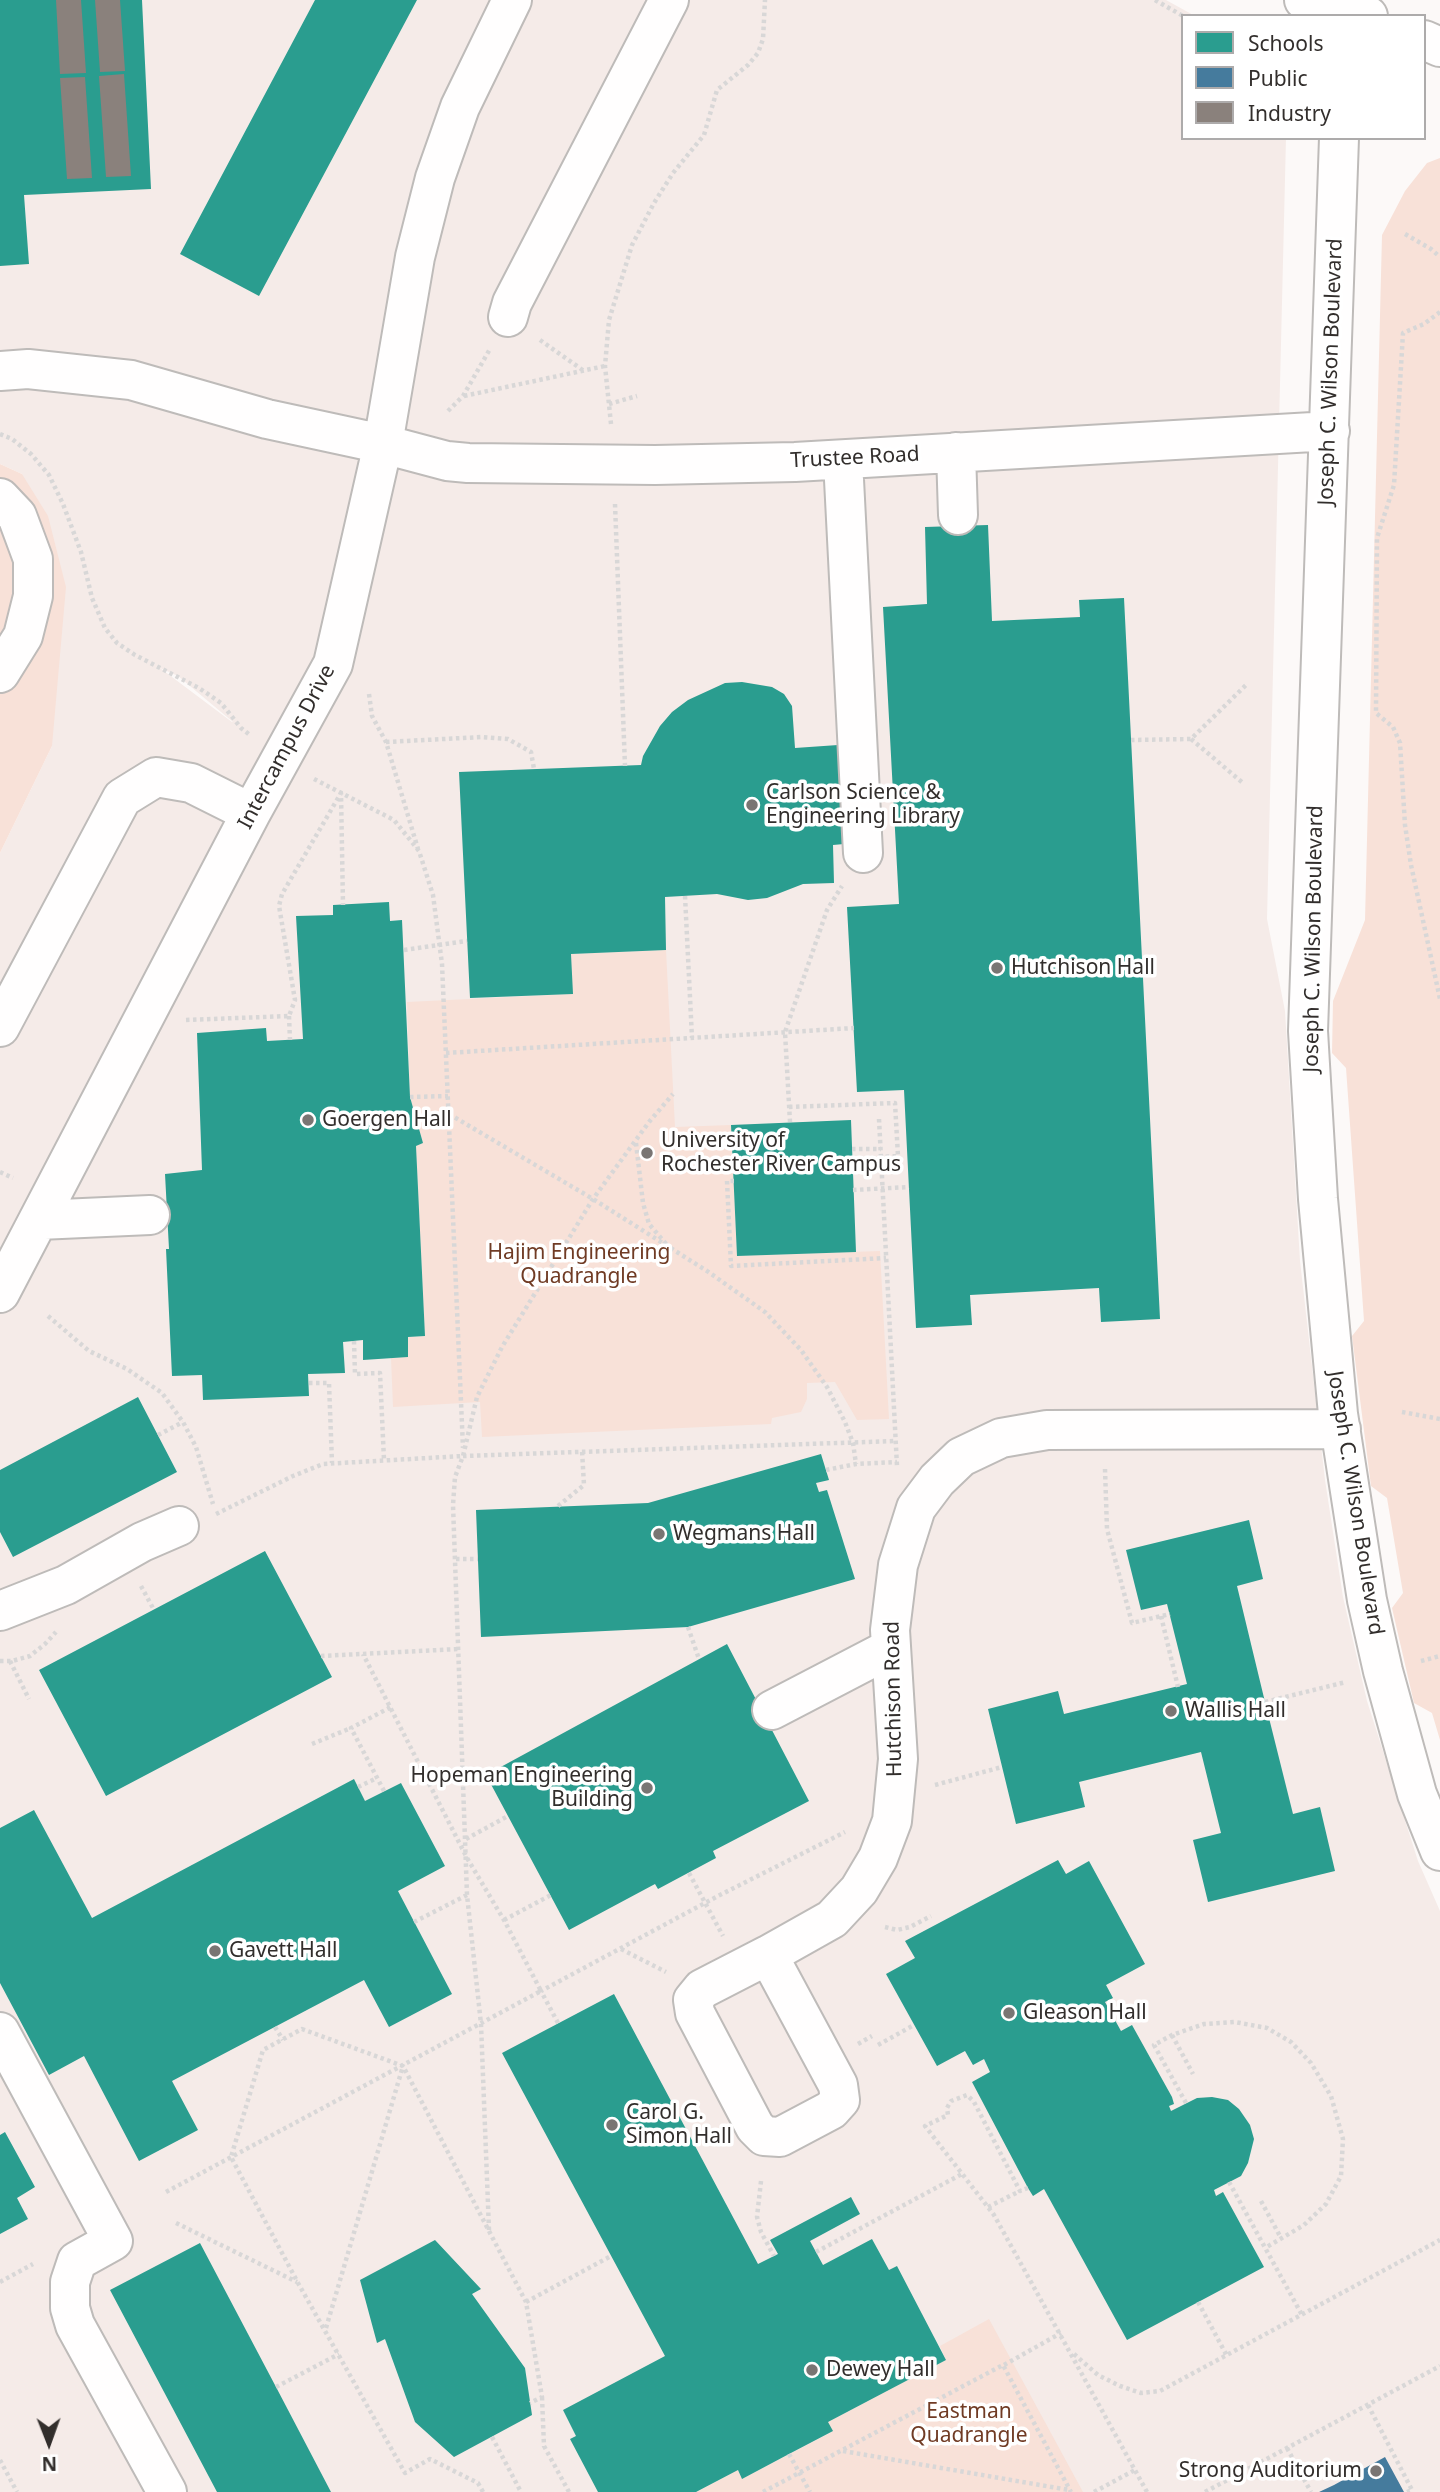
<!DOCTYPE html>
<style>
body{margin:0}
#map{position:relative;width:1440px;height:2492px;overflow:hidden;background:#fcf9f8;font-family:"Noto Sans",sans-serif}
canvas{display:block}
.legend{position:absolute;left:1181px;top:14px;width:245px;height:126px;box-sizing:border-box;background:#fff;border:2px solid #adabab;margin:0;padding:9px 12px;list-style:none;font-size:21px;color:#322e2c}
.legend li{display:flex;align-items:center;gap:14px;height:35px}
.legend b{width:35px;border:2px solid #adabab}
.north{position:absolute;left:14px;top:2408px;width:70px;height:70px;-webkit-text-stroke:5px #fff;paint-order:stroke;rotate:179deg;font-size:19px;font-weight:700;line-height:28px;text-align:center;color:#322e2c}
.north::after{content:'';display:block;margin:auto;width:24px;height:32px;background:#322e2c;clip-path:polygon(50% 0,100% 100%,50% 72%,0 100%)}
</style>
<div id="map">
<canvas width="1440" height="2492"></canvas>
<ul class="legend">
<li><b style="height:19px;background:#2a9d8f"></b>Schools</li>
<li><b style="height:19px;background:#457b9d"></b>Public</li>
<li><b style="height:19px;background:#8a817c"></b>Industry</li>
</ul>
<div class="north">N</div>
</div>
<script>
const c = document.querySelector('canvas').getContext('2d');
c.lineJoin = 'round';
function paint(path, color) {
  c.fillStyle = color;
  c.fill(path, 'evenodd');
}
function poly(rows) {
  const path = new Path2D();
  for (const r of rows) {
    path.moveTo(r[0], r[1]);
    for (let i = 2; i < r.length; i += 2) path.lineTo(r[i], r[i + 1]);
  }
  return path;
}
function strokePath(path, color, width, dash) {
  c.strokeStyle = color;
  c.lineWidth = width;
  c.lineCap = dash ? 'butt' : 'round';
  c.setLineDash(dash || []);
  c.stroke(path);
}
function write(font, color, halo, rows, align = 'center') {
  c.font = font + ' "Noto Sans",sans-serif';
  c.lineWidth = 7;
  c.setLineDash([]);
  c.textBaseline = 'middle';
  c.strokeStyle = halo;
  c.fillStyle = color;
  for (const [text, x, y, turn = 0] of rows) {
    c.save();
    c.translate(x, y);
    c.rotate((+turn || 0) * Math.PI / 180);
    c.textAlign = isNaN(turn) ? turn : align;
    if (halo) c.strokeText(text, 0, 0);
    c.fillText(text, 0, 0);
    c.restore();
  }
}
paint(poly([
 [0,0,1166,0,1195,16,1183,16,1183,138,1286,138,1267,919,1285,1011,1300,1261,1325,1480,1343,1597,1367,1701,1418,1861,1440,1911,1440,2492,0,2492,0,853,52,746,22,474,0,464],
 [160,668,178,676,233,722,232,722]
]), '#f5ebe8');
paint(poly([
 [1440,158,1440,1740,1432,1713,1414,1703,1392,1608,1403,1593,1387,1498,1371,1486,1352,1336,1364,1321,1346,1068,1332,1053,1333,1001,1365,920,1382,235,1405,191,1427,163],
 [0,464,22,474,48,516,66,587,52,746,0,853],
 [666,950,675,1127,731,1125,737,1256,880,1251,889,1419,857,1420,835,1382,807,1383,807,1399,801,1412,772,1418,771,1424,482,1437,480,1402,393,1407,391,1358,408,1357,408,1337,425,1336,416,1146,423,1143,410,1097,407,1002,572,994,571,954],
 [989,2319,1083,2492,697,2492,738,2470,742,2479,832,2432,828,2422,946,2360,940,2346]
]), '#f8e1d8');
paint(poly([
 [0,0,142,0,151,189,24,195,29,264,0,266],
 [315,0,417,0,259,296,180,254],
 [988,525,992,621,1080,617,1079,600,1124,598,1160,1319,1101,1322,1099,1288,970,1295,972,1325,916,1328,904,1090,857,1092,847,907,899,904,883,607,927,604,925,527],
 [742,682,772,687,784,694,792,706,795,748,838,745,844,844,833,845,834,883,803,884,767,898,748,900,717,894,665,897,666,950,571,954,573,994,470,998,459,772,641,765,643,756,660,726,672,712,688,700,725,683],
 [389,902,390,921,402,920,410,1097,423,1143,416,1146,425,1336,408,1337,408,1357,363,1360,363,1340,343,1342,345,1373,308,1374,309,1396,203,1400,202,1375,172,1376,166,1249,169,1249,165,1174,202,1170,197,1033,266,1028,267,1041,303,1039,296,916,333,915,333,905],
 [851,1120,856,1252,737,1256,731,1125],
 [138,1397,177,1472,13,1557,0,1532,0,1470],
 [821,1454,829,1480,816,1483,819,1492,827,1490,855,1579,688,1627,481,1637,476,1510,648,1503],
 [1249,1520,1263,1579,1237,1586,1265,1702,1293,1814,1320,1807,1335,1871,1208,1902,1193,1840,1221,1833,1201,1752,1079,1782,1085,1807,1016,1824,988,1709,1058,1691,1064,1714,1187,1684,1167,1604,1141,1610,1126,1550],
 [265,1551,332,1677,106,1796,39,1670],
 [727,1644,809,1801,713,1851,716,1858,658,1889,655,1884,569,1930,486,1775],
 [354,1779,365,1801,401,1783,445,1866,398,1891,452,1994,389,2027,364,1980,172,2081,198,2130,139,2161,84,2056,49,2075,0,1983,0,1828,34,1810,92,1918],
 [1058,1860,1066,1874,1089,1861,1145,1964,1106,1985,1113,1998,1105,2002,1121,2031,1132,2025,1172,2097,1174,2104,1169,2106,1171,2111,1197,2098,1212,2097,1228,2100,1239,2109,1250,2125,1254,2139,1248,2163,1241,2176,1214,2190,1216,2196,1223,2192,1264,2267,1127,2340,1044,2189,1033,2196,1028,2188,972,2082,990,2072,984,2059,973,2065,965,2051,937,2066,886,1974,915,1958,905,1941],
 [614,1994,758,2264,778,2254,770,2240,851,2197,860,2214,810,2241,823,2265,872,2239,889,2270,897,2266,946,2360,828,2422,833,2431,789,2454,742,2479,738,2470,696,2492,598,2492,570,2439,576,2436,563,2410,665,2356,502,2053],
 [5,2132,35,2187,17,2198,28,2219,0,2234,0,2135],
 [435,2240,481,2289,472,2294,525,2368,532,2415,454,2457,415,2422,385,2339,377,2343,360,2280],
 [200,2243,276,2387,331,2492,217,2492,110,2290]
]), '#2a9d8f');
paint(poly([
 [1385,2457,1404,2492,1319,2492,1334,2485]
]), '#457b9d');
paint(poly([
 [56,0,81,0,86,73,60,74],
 [95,0,120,0,125,71,100,72],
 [124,74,131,176,106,177,99,76],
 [85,77,92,178,67,179,60,78]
]), '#8a817c');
const minor = poly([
 [1339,138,1308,1031,1318,1199,1338,1414,1367,1600,1383,1671,1417,1794,1440,1851],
 [508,317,512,303,669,0],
 [0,371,28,369,131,380,267,419,383,444,447,461,468,463,655,465,795,462,1330,431],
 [956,452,958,515],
 [843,460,863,853],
 [0,498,17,516,33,559,33,596,23,636,0,673],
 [0,1027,122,798,156,777,191,783,251,813],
 [39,1220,150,1215],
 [0,1293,251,813,333,664,383,444,415,257,435,178,460,107,512,0],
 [0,1611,66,1585,142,1542,179,1526],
 [772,1710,891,1648],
 [768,1955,832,1919,859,1890,878,1858,892,1821,898,1759,890,1630,898,1565,916,1508,937,1480,961,1457,1001,1438,1047,1430,1341,1429],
 [768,1955,838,2085,840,2100,831,2110,780,2137,764,2136,755,2127,695,2013,693,2000,702,1989,768,1955],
 [0,2032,113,2241,77,2261,70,2282,70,2308,75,2325,167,2492]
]);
const major = poly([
 [1304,0,1342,4,1368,16],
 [1424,40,1440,47]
]);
strokePath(minor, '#bebbb9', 42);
strokePath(major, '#bebbb9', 42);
strokePath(poly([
 [1155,0,1183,16],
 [1405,234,1431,249,1440,257],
 [1440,312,1424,324,1403,333,1394,485,1377,538,1376,713,1393,727,1400,743,1405,825,1411,865,1440,999],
 [540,340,584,371],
 [464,396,605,366],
 [609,404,637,396],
 [448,411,463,396,490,349],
 [611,424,605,366,609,320,632,245,654,203,673,173,704,135,717,90,748,65,758,53,763,39,765,0],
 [0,434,12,439,31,454,49,475,63,504,81,552,92,598,105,628,117,643,135,655,199,688,221,703,241,728,251,736],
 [615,504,625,766],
 [369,694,372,716,386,742,418,849],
 [1191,739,1243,783],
 [1131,740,1191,739,1246,685],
 [386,742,482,737,508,739,531,752,534,769],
 [314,779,394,820,419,851,433,895,442,964,463,1448],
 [685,896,692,1038],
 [289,1016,290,1040],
 [186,1020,289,1016,295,1000,279,906,282,894,341,793,343,905],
 [446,1053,854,1028],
 [410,1097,448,1096],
 [789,1107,895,1103,898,1156,881,1157],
 [449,1114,593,1199,707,1271,765,1312,801,1350,827,1387,845,1422,853,1443,856,1464],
 [879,1119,897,1466],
 [790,1122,785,1032,827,910,842,886],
 [636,1143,643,1203,649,1224,667,1245],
 [852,1149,881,1149],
 [0,1172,13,1178],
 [734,1181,727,1181,731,1266,886,1258],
 [48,1316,89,1351,127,1369,162,1393,183,1422,196,1447,213,1504],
 [354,1341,355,1374,380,1373,384,1460],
 [309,1383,329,1383,332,1463],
 [1402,1412,1440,1419],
 [158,1435,183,1422],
 [463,1456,895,1441],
 [1105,1469,1107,1529,1132,1623,1170,1614],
 [826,1470,856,1464,897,1462],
 [558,1506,584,1485,582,1450],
 [216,1514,293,1476,323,1464,463,1456],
 [456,1559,478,1559],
 [141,1586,154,1610],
 [1161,1616,1178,1687],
 [688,1627,699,1659],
 [321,1656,459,1649],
 [0,1661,12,1661,30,1656,45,1644,56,1632],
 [10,1661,29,1699],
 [1421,1661,1440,1656],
 [1265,1702,1346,1682],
 [312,1744,351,1728],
 [935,1785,1002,1767],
 [358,1787,377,1778],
 [384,1791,351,1728,391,1707],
 [466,1839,508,1816],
 [689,1873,723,1936],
 [504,1920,551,1895],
 [414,1922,467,1895],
 [885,1927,897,1930,910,1927,931,1916],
 [621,1949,666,1972],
 [558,2023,541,1991,718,1896,845,1832],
 [275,2027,283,2040],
 [1172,2035,1193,2074],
 [858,2044,872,2036],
 [878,2045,914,2025],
 [1186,2103,1154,2045,1172,2035,1204,2024,1235,2022,1267,2028,1291,2042,1311,2063,1331,2096,1343,2139,1341,2176,1326,2204,1304,2225,1265,2248],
 [761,2181,757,2217,761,2232,774,2256],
 [1229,2182,1302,2315],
 [1028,2188,1020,2191,974,2102,967,2095,951,2101,947,2108,948,2115,925,2126,994,2215,1147,2492],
 [166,2192,541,1991,504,1920,467,1858,363,1654],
 [1261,2201,1281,2238],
 [988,2207,1020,2191],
 [176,2223,297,2282],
 [489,2230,481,2024,467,1895,453,1505,455,1477,463,1456,477,1397,502,1347,593,1199,649,1122,673,1094],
 [816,2252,962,2174],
 [0,2282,33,2264],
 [526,2302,611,2256],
 [1198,2302,1227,2356],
 [326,2328,403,2066],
 [1074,2354,1098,2375,1120,2386,1141,2393,1160,2391,1440,2240],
 [1004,2365,1061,2333],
 [276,2387,339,2354],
 [542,2397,544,2446,569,2492],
 [1368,2405,1412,2490,1407,2492],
 [492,2437,521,2492],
 [1287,2448,1311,2492],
 [843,2451,1069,2490],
 [789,2454,810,2492],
 [0,2460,17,2492],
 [483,2492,478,2483,430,2459,405,2473,298,2283,231,2157,263,2050,302,2029,403,2066,526,2302,542,2397,530,2403],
 [763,2492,1003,2365,1071,2492],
 [1094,2492,1135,2470],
 [1205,2492,1440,2366]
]), '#d8d7d7', 4.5, [3.5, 3.5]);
strokePath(minor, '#fffefe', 38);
strokePath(major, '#fffefe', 38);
strokePath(poly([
 [404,950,467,941],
 [853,1190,909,1187]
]), '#d8d7d7', 4.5, [3.5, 3.5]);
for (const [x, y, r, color] of [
 [752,805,7,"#797573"],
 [997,968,7,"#797573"],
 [308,1120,7,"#797573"],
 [647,1153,7,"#797573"],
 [659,1534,7,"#797573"],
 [1171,1711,7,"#797573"],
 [647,1788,7,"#797573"],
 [215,1951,7,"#797573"],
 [1009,2013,7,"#797573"],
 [612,2125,7,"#797573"],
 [812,2370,7,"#797573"],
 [1376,2471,7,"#797573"]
]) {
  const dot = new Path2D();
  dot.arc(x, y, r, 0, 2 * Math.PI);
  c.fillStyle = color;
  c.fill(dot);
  strokePath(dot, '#fff', 2.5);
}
write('21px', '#322e2c', '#fff', [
 ["Joseph C. Wilson Boulevard",1331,372,-88],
 ["Trustee Road",855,458,-3],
 ["Intercampus Drive",287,747,-62],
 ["Joseph C. Wilson Boulevard",1314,939,-89],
 ["Joseph C. Wilson Boulevard",1355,1503,81],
 ["Hutchison Road",894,1699,-91]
]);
write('21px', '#322e2c', '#fff', [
 ["Carlson Science &",766,793],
 ["Engineering Library",766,817],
 ["Hutchison Hall",1011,968],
 ["Goergen Hall",322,1120],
 ["University of",661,1141],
 ["Rochester River Campus",661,1165],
 ["Wegmans Hall",673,1534],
 ["Wallis Hall",1185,1711],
 ["Hopeman Engineering",633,1776,"right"],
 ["Building",633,1800,"right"],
 ["Gavett Hall",229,1951],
 ["Gleason Hall",1023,2013],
 ["Carol G.",626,2113],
 ["Simon Hall",626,2137],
 ["Dewey Hall",826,2370],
 ["Strong Auditorium",1362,2471,"right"]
], 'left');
write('21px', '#703b24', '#fff', [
 ["Hajim Engineering",579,1253],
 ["Quadrangle",579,1277],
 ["Eastman",969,2412],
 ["Quadrangle",969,2436]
]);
</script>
